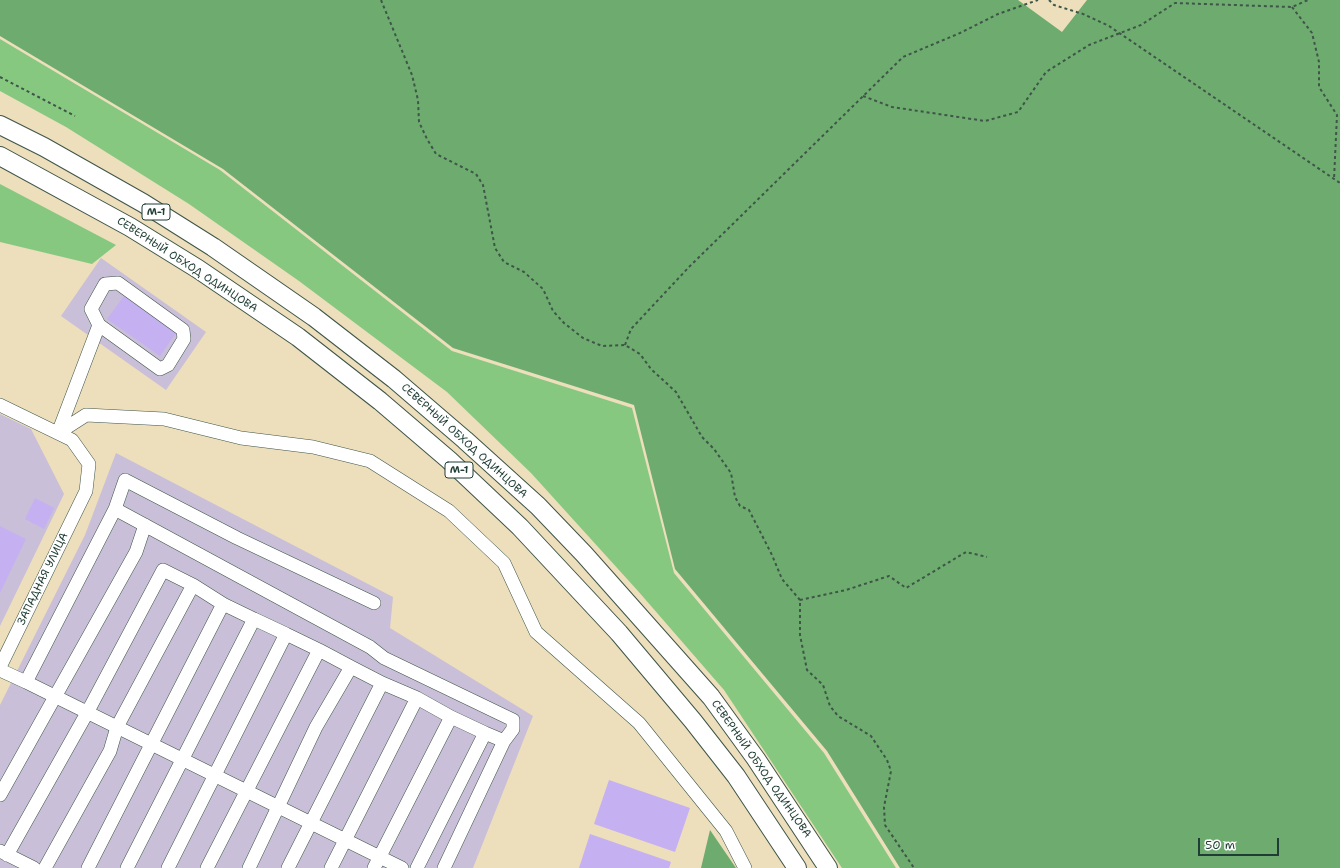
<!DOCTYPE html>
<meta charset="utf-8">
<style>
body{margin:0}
#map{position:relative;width:1340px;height:868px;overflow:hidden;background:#eddebc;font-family:"Shantell Sans",sans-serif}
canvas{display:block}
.scale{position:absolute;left:1198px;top:838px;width:81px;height:18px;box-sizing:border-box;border:2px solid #1f3d34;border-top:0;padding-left:5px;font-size:12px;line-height:14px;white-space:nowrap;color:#1f3d34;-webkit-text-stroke:3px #fff;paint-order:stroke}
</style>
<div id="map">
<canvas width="1340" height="868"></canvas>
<div class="scale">50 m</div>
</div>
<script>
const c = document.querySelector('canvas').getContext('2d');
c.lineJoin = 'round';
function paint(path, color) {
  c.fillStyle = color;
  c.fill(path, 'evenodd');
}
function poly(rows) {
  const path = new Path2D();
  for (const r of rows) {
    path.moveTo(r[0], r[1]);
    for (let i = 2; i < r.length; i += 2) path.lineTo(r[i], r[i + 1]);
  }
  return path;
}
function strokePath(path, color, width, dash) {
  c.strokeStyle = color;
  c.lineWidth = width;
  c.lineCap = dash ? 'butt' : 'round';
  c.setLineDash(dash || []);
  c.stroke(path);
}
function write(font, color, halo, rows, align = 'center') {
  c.font = font + ' "Shantell Sans",sans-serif';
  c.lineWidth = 3;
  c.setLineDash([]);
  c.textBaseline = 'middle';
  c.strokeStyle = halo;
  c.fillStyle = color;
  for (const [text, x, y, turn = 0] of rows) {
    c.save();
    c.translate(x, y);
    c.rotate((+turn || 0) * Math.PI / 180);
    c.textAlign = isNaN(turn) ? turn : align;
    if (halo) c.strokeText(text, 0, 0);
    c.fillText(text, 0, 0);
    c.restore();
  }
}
paint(poly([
 [101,258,206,332,166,390,61,316],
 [0,414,31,429,64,494,0,626],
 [116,453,393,597,390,628,533,716,473,868,0,868,0,705,85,535]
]), '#c9bfd8');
paint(poly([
 [0,39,220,170,452,351,632,408,674,573,824,753,896,868,842,868,724,690,638,591,531,473,447,392,299,281,189,204,66,127,0,91],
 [0,184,116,245,92,264,0,242]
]), '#87c880');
paint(poly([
 [0,0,1018,0,1062,32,1087,0,1340,0,1340,868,900,868,827,751,675,569,634,405,453,348,223,169,0,36],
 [710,830,736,868,701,868]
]), '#6dac6e');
paint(poly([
 [124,296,176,333,160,356,107,319],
 [35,498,54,508,44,529,25,519],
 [0,526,26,539,0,593],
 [609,780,690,808,675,852,594,824],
 [590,834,671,862,669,868,579,868]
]), '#c5b0f1');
const minor = poly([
 [0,405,72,440,89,464,86,491,0,667],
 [58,433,86,415,164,419,241,438,313,447,370,461,449,511,504,563,536,632,639,723,726,831,745,868],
 [58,433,99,325,91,309,105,284,118,283,183,330,184,339,168,365,160,369,99,325],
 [115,509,370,647,384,658,513,720,513,729,504,741],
 [193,585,223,604],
 [254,619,286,634],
 [319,650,351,667],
 [0,670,26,682,115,509,125,480,237,538,374,603],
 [26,682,402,868],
 [382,683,417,698],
 [451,717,485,733],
 [0,795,136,552,145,525],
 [0,851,34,868],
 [7,855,87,713,163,570,193,585,117,727,110,751,45,868],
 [88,868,223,604,254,619,127,868],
 [168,868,286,634,319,650,207,868],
 [249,868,316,727,351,667,382,683,288,868],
 [331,868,417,698,451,717,374,868],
 [417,868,485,733,504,741,444,868]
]);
const highway = poly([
 [0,125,44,147,143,203,213,247,314,317,394,379,465,440,538,506,584,554,711,697,756,759,828,868],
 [0,156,130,227,198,269,298,337,380,401,449,460,520,527,619,633,693,721,736,776,797,868]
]);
strokePath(minor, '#3e5548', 14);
strokePath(highway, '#3e5548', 20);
strokePath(poly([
 [381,0,412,75,418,100,419,122,427,139,436,154,476,174,483,185,495,248,504,262,524,272,543,289,553,311,564,323,583,338,602,346,625,345,640,354,651,369,676,392,702,437,714,449,731,473,735,497,740,506,749,510,772,555,782,579,800,600,800,635,807,670,823,685,830,706,838,716,871,736,887,760,891,771,884,807,885,825,914,868],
 [1049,0,1054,5,1083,14,1109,26,1340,183],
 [1292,7,1312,33,1319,62,1319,87,1337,115,1334,179],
 [0,77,75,116],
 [863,96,892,107,985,121,1018,112,1046,72,1089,45,1141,25,1175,3,1292,7,1308,0],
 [625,345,631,329,689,267,903,57,960,33,998,14,1038,0],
 [800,600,846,590,889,576,906,588,966,552,987,557]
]), '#3e5548', 2, [3, 3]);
strokePath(minor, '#fff', 13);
strokePath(highway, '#fff', 18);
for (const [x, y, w] of [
 [156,212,28],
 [459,470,28]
]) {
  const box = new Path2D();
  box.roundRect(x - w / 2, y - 8, w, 16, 3);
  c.fillStyle = '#fff';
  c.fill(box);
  strokePath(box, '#1f3d34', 1);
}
write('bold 10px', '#1f3d34', null, [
 ["М-1",156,212],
 ["М-1",459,470]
]);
write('11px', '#1f3d34', '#fff', [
 ["СЕВЕРНЫЙ ОБХОД ОДИНЦОВА",187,265,33],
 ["СЕВЕРНЫЙ ОБХОД ОДИНЦОВА",464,441,42],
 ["ЗАПАДНАЯ УЛИЦА",43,579,-64],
 ["СЕВЕРНЫЙ ОБХОД ОДИНЦОВА",761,769,55]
]);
</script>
